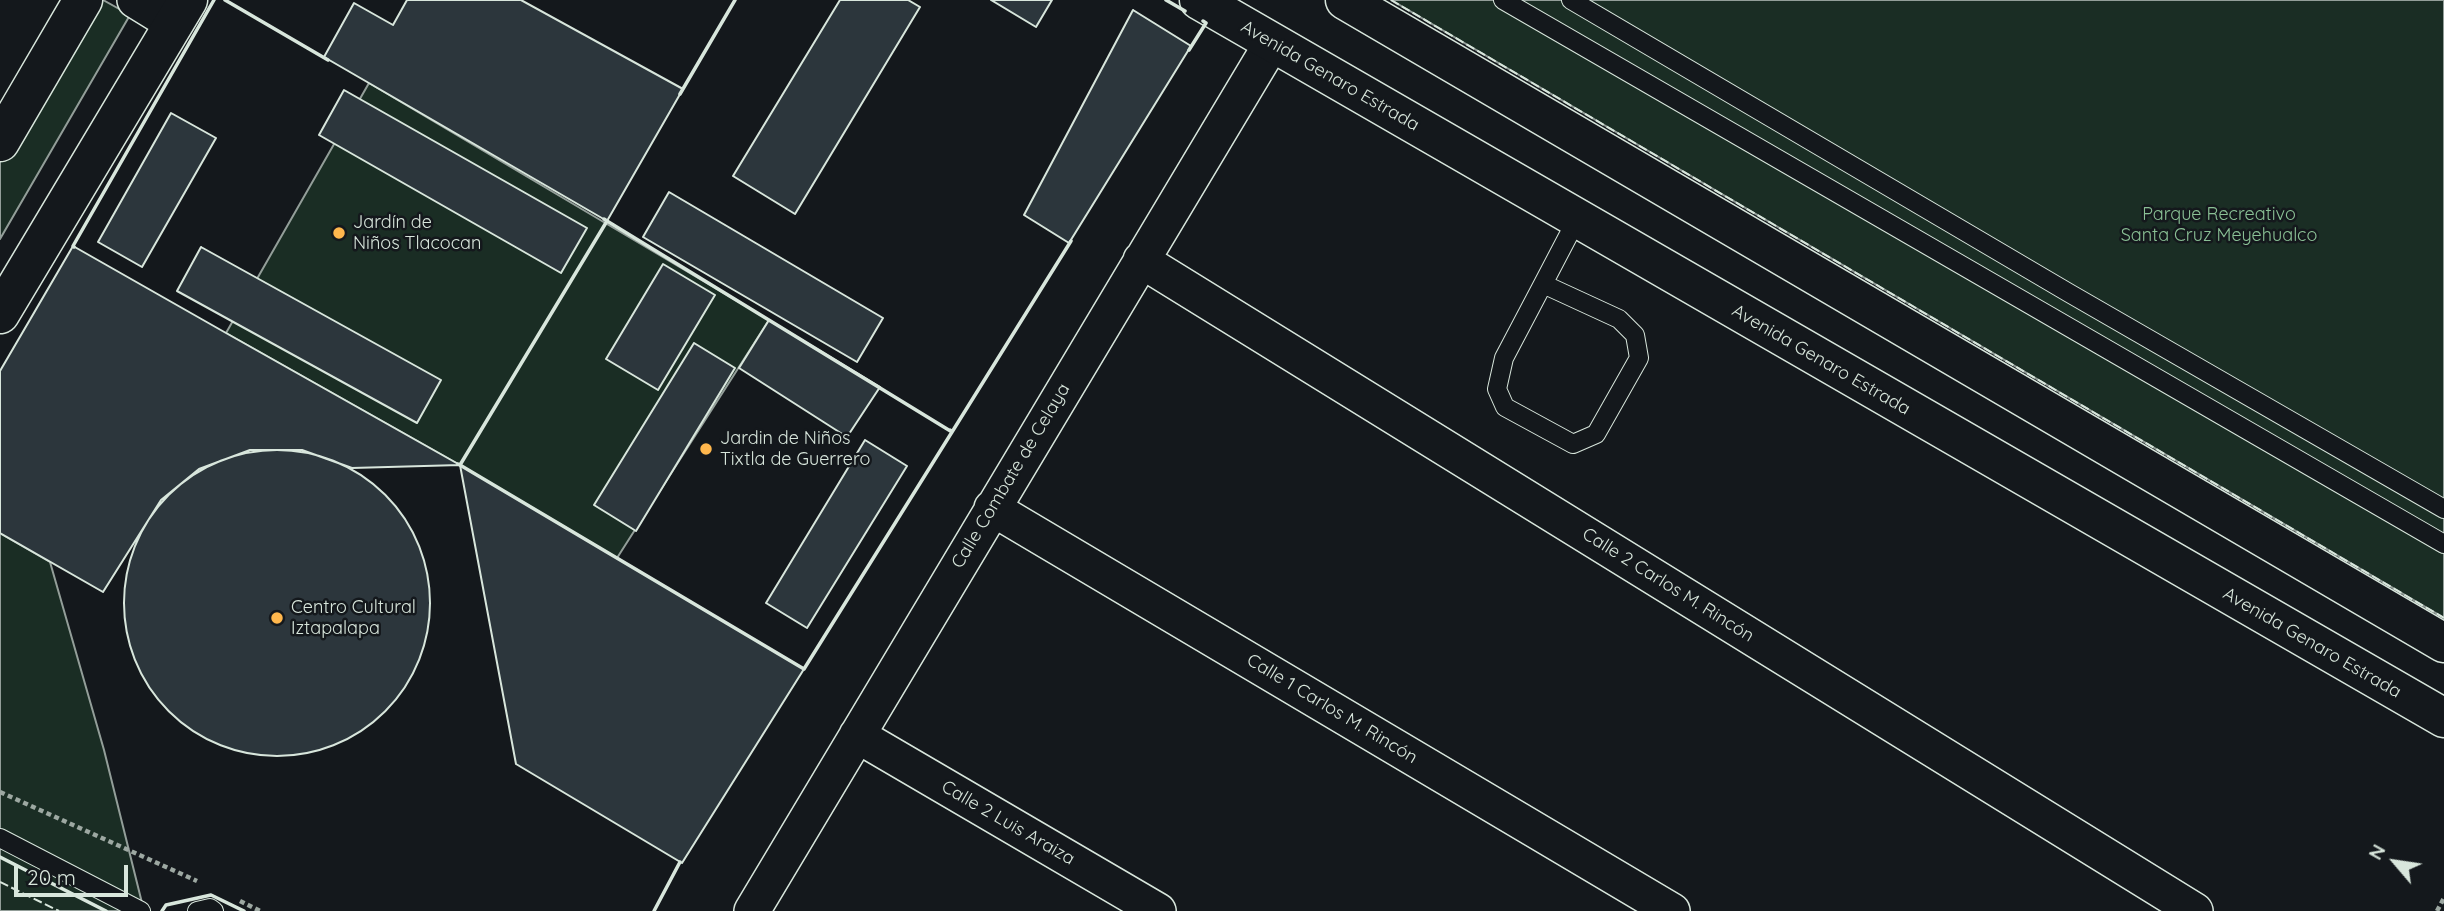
<!DOCTYPE html>
<meta charset="utf-8">
<style>
body{margin:0}
#map{position:relative;width:2444px;height:911px;overflow:hidden;background:#14181c;font-family:Quicksand,sans-serif}
canvas{display:block}
.north{position:absolute;left:2360px;top:827px;width:70px;height:70px;-webkit-text-stroke:5px #14181c;paint-order:stroke;rotate:299deg;font-size:19px;font-weight:700;line-height:28px;text-align:center;color:#d8e6dc}
.north::after{content:'';display:block;margin:auto;width:24px;height:32px;background:#d8e6dc;clip-path:polygon(50% 0,100% 100%,50% 72%,0 100%)}
.scale{position:absolute;left:14px;top:865px;width:114px;height:32px;box-sizing:border-box;border:4px solid #d8e6dc;border-top:0;padding-left:9px;font-size:21px;line-height:24px;white-space:nowrap;color:#d8e6dc;-webkit-text-stroke:5px #14181c;paint-order:stroke}
</style>
<div id="map">
<canvas width="2444" height="911"></canvas>
<div class="north">N</div>
<div class="scale">20 m</div>
</div>
<script>
const c = document.querySelector('canvas').getContext('2d');
c.lineJoin = 'round';
function paint(path, color) {
  c.fillStyle = color;
  c.fill(path, 'evenodd');
}
function poly(rows) {
  const path = new Path2D();
  for (const r of rows) {
    if (r.length === 3) {
      path.moveTo(r[0] + r[2], r[1]);
      path.arc(r[0], r[1], r[2], 0, 2 * Math.PI);
      continue;
    }
    path.moveTo(r[0], r[1]);
    for (let i = 2; i < r.length; i += 2) path.lineTo(r[i], r[i + 1]);
  }
  return path;
}
function strokePath(path, color, width, dash) {
  c.strokeStyle = color;
  c.lineWidth = width;
  c.lineCap = dash ? 'butt' : 'round';
  c.setLineDash(dash || []);
  c.stroke(path);
}
function write(font, color, halo, rows, align = 'center') {
  c.font = font + ' Quicksand,sans-serif';
  c.lineWidth = 5;
  c.setLineDash([]);
  c.textBaseline = 'middle';
  c.strokeStyle = halo;
  c.fillStyle = color;
  for (const [text, x, y, turn = 0] of rows) {
    c.save();
    c.translate(x, y);
    c.rotate((+turn || 0) * Math.PI / 180);
    c.textAlign = isNaN(turn) ? turn : align;
    if (halo) c.strokeText(text, 0, 0);
    c.fillText(text, 0, 0);
    c.restore();
  }
}
const green = poly([
 [91,0,103,0,130,15,0,239,0,153,91,0],
 [1391,0,2444,0,2444,618,1391,0],
 [369,83,769,320,617,558,460,465,226,333,369,83],
 [0,533,50,562,104,750,144,911,0,911,0,533]
]);
paint(green, '#1a2d24');
strokePath(green, '#939e99', 2);
const building = poly([
 [407,0,521,0,683,89,607,221,324,57,354,3,393,25,407,0],
 [840,0,908,0,920,7,795,214,733,176,840,0],
 [991,0,1052,0,1036,27,991,0],
 [1133,10,1191,46,1069,243,1024,215,1133,10],
 [344,90,587,228,561,273,319,135,344,90],
 [171,113,216,138,142,267,98,242,171,113],
 [669,192,883,318,857,362,643,237,669,192],
 [73,246,226,333,460,465,352,468,302,450,250,450,199,469,161,500,103,592,0,533,0,371,73,246],
 [201,247,441,380,417,423,177,291,201,247],
 [663,264,715,295,658,390,606,359,663,264],
 [769,320,880,387,847,437,739,368,769,320],
 [694,343,735,368,636,531,594,505,694,343],
 [865,440,907,466,807,628,766,603,865,440],
 [277,603,153],
 [460,465,804,669,682,863,516,764,460,465]
]);
paint(building, '#2c363c');
strokePath(building, '#d8e6dc', 2);
const service = poly([
 [1503,0,2444,544],
 [1571,0,2069,293,2444,509],
 [1543,284,1619,319,1635,335,1639,358,1596,434,1573,444,1505,407,1497,389,1504,358,1543,284,1577,219],
 [0,838,141,911],
 [197,911,210,908,214,911]
]);
const minor = poly([
 [135,0,174,24],
 [1141,260,2195,911],
 [992,508,1672,911],
 [857,735,1158,911],
 [752,911,1272,43]
]);
const tertiary = poly([
 [1199,0,2444,718],
 [1345,0,2444,643],
 [0,142,83,0],
 [0,314,188,0]
]);
strokePath(service, '#d8e6dc', 20);
strokePath(minor, '#d8e6dc', 38);
strokePath(tertiary, '#d8e6dc', 41);
strokePath(poly([
 [0,792,197,881],
 [240,901,260,911],
 [2437,911,2444,898]
]), '#9da8a2', 4.5, [5, 3.5]);
strokePath(service, '#14181c', 18);
strokePath(minor, '#14181c', 35);
strokePath(tertiary, '#14181c', 38);
strokePath(poly([
 [1391,0,2444,618],
 [0,857,106,911],
 [0,882,59,911],
 [162,911,166,905,211,895,244,911]
]), '#d8e6dc', 2, [9, 3.5]);
strokePath(poly([
 [225,0,328,60],
 [1166,0,1185,11],
 [1189,50,1206,23,1203,21],
 [680,94,735,0],
 [607,221,952,432,804,669,460,465,607,221],
 [74,247,73,246,214,0],
 [950,430,952,432,1071,241],
 [458,464,460,465,607,221,604,219],
 [0,857,106,911],
 [162,911,166,905,211,895,244,911],
 [654,911,680,862]
]), '#d8e6dc', 3.5);
for (const [x, y, r, color] of [
 [339,233,7,"#ffb74d"],
 [706,449,7,"#ffb74d"],
 [277,618,7,"#ffb74d"]
]) {
  const dot = new Path2D();
  dot.arc(x, y, r, 0, 2 * Math.PI);
  c.fillStyle = color;
  c.fill(dot);
  strokePath(dot, '#14181c', 2.5);
}
write('18px', '#d8e6dc', '#14181c', [
 ["Avenida Genaro Estrada",1330,76,30],
 ["Avenida Genaro Estrada",1821,360,30],
 ["Calle Combate de Celaya",1011,476,-59],
 ["Calle 2 Carlos M. Rincón",1668,585,32],
 ["Avenida Genaro Estrada",2312,643,30],
 ["Calle 1 Carlos M. Rincón",1332,709,31],
 ["Calle 2 Luis Araiza",1008,823,30]
]);
write('18px', '#8ac095', '#14181c', [
 ["Parque Recreativo",2219,215],
 ["Santa Cruz Meyehualco",2219,236]
]);
write('18px', '#d8e6dc', '#14181c', [
 ["Jardín de",353,223],
 ["Niños Tlacocan",353,244],
 ["Jardin de Niños",720,439],
 ["Tixtla de Guerrero",720,460],
 ["Centro Cultural",291,608],
 ["Iztapalapa",291,629]
], 'left');
</script>
